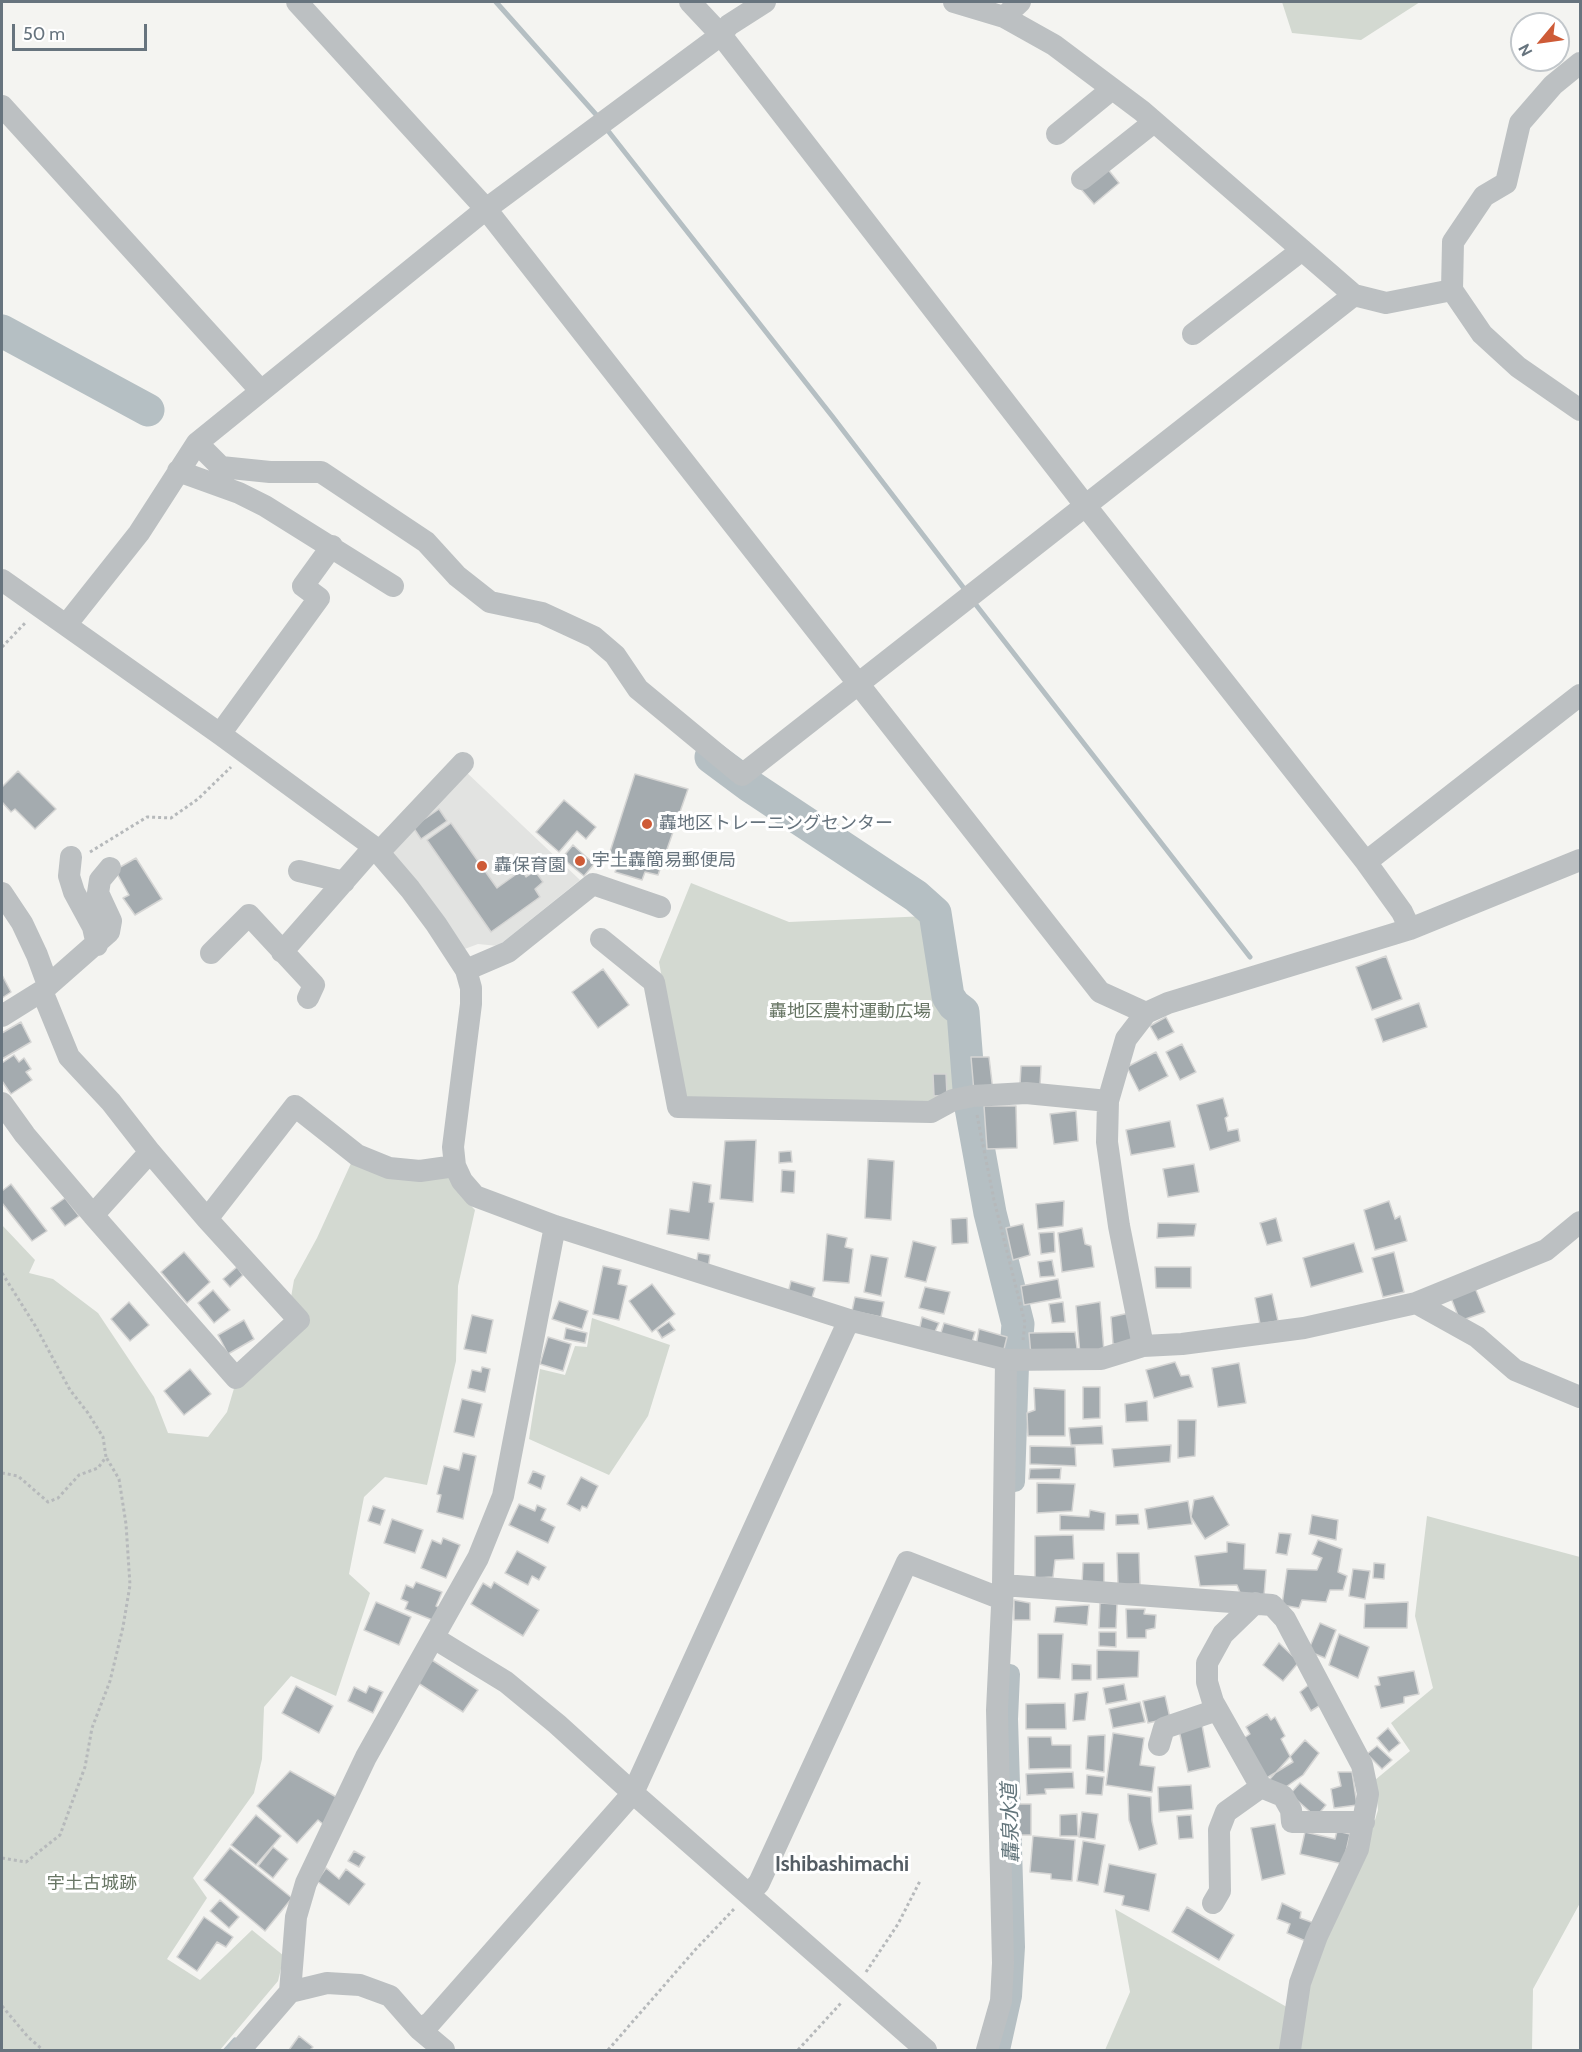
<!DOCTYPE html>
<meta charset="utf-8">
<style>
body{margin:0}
#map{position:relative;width:1582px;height:2052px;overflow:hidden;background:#f4f4f1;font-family:Cabin,sans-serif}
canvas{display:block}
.frame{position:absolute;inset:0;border:3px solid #67747e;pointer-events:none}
.north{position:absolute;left:1510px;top:12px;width:60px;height:60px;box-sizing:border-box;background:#fff;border:2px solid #c2c7cb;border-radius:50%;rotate:241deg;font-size:16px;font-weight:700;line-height:24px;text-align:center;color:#67747e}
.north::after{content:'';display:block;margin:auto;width:21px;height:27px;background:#ce5b37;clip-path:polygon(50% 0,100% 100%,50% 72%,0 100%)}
.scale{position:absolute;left:12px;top:24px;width:135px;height:27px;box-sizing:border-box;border:3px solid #67747e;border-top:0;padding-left:8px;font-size:18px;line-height:21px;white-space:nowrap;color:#67747e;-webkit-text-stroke:4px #fff;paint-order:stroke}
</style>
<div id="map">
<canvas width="1582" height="2052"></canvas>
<div class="frame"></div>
<div class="north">N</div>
<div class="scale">50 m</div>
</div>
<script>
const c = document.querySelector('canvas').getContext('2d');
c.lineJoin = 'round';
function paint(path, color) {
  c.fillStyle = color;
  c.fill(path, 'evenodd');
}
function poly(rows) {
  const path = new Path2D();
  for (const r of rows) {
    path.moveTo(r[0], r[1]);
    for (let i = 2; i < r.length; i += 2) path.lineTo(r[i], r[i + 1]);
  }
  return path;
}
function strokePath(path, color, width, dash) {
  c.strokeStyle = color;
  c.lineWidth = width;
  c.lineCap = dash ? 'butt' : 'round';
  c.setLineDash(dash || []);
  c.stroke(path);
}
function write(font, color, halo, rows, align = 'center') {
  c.font = font + ' Cabin,"Noto Sans JP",sans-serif';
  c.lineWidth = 6;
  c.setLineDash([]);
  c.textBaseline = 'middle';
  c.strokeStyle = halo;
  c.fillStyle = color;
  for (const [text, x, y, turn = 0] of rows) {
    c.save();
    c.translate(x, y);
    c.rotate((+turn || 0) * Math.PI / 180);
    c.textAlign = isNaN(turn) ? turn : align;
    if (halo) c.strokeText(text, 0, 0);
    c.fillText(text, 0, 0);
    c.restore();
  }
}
paint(poly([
 [464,770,580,880,498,946,478,944,462,950,390,851]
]), '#e2e3e1');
paint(poly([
 [1282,2,1420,2,1361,40,1292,33],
 [691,883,789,922,928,916,944,1011,958,1012,964,1094,932,1107,684,1102,659,962],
 [353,1159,449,1174,459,1193,475,1210,458,1286,456,1361,427,1485,385,1477,364,1497,349,1574,370,1593,336,1696,291,1676,264,1707,262,1759,254,1793,193,1878,207,1898,167,1959,200,1980,252,1930,284,1956,278,1981,220,2050,2,2050,2,1225,35,1260,29,1273,53,1279,98,1313,154,1397,168,1433,208,1437,227,1412,235,1385,306,1321,290,1303,294,1280,317,1238],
 [592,1318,670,1345,648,1416,609,1475,529,1439,540,1369,565,1375,575,1346,587,1347],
 [1427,1516,1580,1557,1580,1903,1533,1989,1532,2050,1105,2050,1130,1992,1115,1909,1299,2014,1319,1941,1363,1859,1378,1810,1375,1780,1410,1751,1391,1723,1433,1688,1415,1616]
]), '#d3d9d1');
strokePath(poly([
 [496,2,600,119],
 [605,127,832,416,966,591],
 [973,601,1250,957],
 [226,2050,235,2040]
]), '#b5bfc3', 5);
strokePath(poly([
 [1015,1482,1019,1366],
 [1000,2050,1012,1996,1015,1947,1008,1719,1010,1674]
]), '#b5bfc3', 20);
strokePath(poly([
 [2,331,148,410],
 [711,757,750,786,916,896,935,913,948,996,954,1005,963,1012,970,1102,990,1213,1018,1324,1016,1349]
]), '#b5bfc3', 33);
const building = poly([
 [1106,167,1119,183,1094,204,1080,188,1106,167],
 [18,771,56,809,35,829,15,809,11,812,2,802,2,787,18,771],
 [635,774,688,789,658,875,645,872,642,880,615,872,619,862,608,858,635,774],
 [564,800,596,827,586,839,577,831,559,852,536,832,564,800],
 [439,809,447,821,421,839,413,827,439,809],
 [451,823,497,888,522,870,526,877,535,871,543,882,535,889,540,897,491,932,427,840,451,823],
 [573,845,594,864,584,876,562,858,573,845],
 [136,858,162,899,135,915,123,898,129,895,115,870,136,858],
 [1386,956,1402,999,1372,1010,1356,967,1386,956],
 [603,969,629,1005,598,1028,572,992,603,969],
 [2,975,11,992,2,998,2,975],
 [1419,1003,1427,1027,1383,1042,1375,1019,1419,1003],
 [1166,1017,1174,1032,1158,1040,1150,1026,1166,1017],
 [21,1022,31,1042,2,1059,2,1033,21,1022],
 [1182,1044,1196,1072,1180,1080,1166,1052,1182,1044],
 [1156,1052,1168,1076,1139,1091,1127,1067,1156,1052],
 [14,1055,19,1062,24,1058,31,1069,26,1072,32,1080,11,1094,2,1081,2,1063,14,1055],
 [971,1057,989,1057,993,1091,974,1092,971,1057],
 [1021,1066,1041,1066,1040,1086,1020,1084,1021,1066],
 [933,1074,946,1074,947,1095,934,1096,933,1074],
 [1223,1098,1228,1116,1225,1118,1228,1131,1238,1129,1240,1141,1210,1150,1197,1105,1223,1098],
 [984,1106,1016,1106,1017,1148,987,1149,984,1106],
 [1076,1111,1078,1141,1054,1144,1050,1114,1076,1111],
 [1170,1121,1175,1147,1131,1155,1126,1130,1170,1121],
 [756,1140,753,1202,720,1199,725,1141,756,1140],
 [791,1151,792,1162,779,1163,779,1152,791,1151],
 [868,1159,894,1161,891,1220,865,1218,868,1159],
 [1194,1164,1199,1192,1168,1197,1163,1169,1194,1164],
 [782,1170,795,1171,794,1193,781,1192,782,1170],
 [693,1182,711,1185,709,1202,714,1203,709,1240,667,1234,670,1209,689,1212,693,1182],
 [11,1184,47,1231,32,1241,2,1203,2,1191,11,1184],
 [65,1198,79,1216,65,1226,51,1208,65,1198],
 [1064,1201,1063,1226,1038,1229,1036,1204,1064,1201],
 [1389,1201,1395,1219,1400,1216,1407,1241,1375,1250,1364,1210,1389,1201],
 [967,1218,968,1243,952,1244,951,1219,967,1218],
 [1276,1218,1282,1241,1267,1245,1260,1223,1276,1218],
 [1158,1223,1196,1224,1194,1236,1157,1238,1158,1223],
 [1023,1224,1030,1255,1013,1260,1006,1228,1023,1224],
 [1082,1228,1085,1244,1091,1246,1094,1267,1062,1272,1058,1233,1082,1228],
 [1054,1232,1055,1252,1041,1254,1039,1233,1054,1232],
 [827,1234,847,1238,845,1247,853,1249,849,1283,823,1281,827,1234],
 [913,1241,936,1247,926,1282,905,1277,913,1241],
 [1354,1243,1363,1272,1311,1287,1303,1258,1354,1243],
 [184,1252,210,1282,187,1303,161,1272,184,1252],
 [1394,1252,1404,1292,1383,1297,1372,1258,1394,1252],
 [698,1253,710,1255,708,1269,696,1267,698,1253],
 [871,1255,888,1258,881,1296,864,1292,871,1255],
 [1052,1260,1055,1276,1040,1277,1038,1262,1052,1260],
 [603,1266,621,1270,618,1284,627,1286,619,1320,593,1314,603,1266],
 [237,1267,243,1275,230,1287,223,1279,237,1267],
 [1155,1267,1191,1267,1191,1288,1156,1288,1155,1267],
 [1058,1279,1061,1298,1024,1305,1021,1286,1058,1279],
 [791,1281,815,1288,810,1304,787,1297,791,1281],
 [652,1284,675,1314,652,1332,629,1301,652,1284],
 [925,1287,950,1292,944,1314,919,1308,925,1287],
 [1475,1288,1485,1312,1460,1321,1451,1298,1475,1288],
 [213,1290,230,1310,214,1323,198,1303,213,1290],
 [1272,1294,1278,1321,1260,1324,1255,1298,1272,1294],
 [855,1297,884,1302,881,1317,852,1311,855,1297],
 [559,1301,588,1311,582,1329,552,1319,559,1301],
 [129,1302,149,1325,130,1341,111,1319,129,1302],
 [1063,1302,1065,1322,1052,1323,1049,1304,1063,1302],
 [1100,1302,1104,1352,1080,1355,1076,1306,1100,1302],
 [1129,1313,1133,1343,1113,1344,1111,1317,1129,1313],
 [472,1315,493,1320,486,1353,464,1349,472,1315],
 [922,1317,939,1323,933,1336,919,1332,922,1317],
 [244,1320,254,1339,228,1354,218,1335,244,1320],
 [669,1322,675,1330,662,1338,657,1330,669,1322],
 [944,1323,975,1332,971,1345,940,1336,944,1323],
 [566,1328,587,1333,585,1343,564,1339,566,1328],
 [979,1329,1007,1337,1003,1353,976,1346,979,1329],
 [1075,1332,1078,1356,1031,1356,1029,1333,1075,1332],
 [548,1337,571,1344,563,1371,540,1364,548,1337],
 [1175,1362,1181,1376,1189,1375,1193,1387,1154,1398,1146,1370,1175,1362],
 [1239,1363,1246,1403,1218,1407,1212,1368,1239,1363],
 [482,1367,490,1369,485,1392,468,1388,472,1370,481,1372,482,1367],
 [190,1369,211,1394,184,1415,164,1391,190,1369],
 [1083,1387,1100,1387,1100,1418,1083,1419,1083,1387],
 [1034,1388,1065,1390,1065,1436,1028,1436,1027,1413,1035,1410,1034,1388],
 [462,1399,482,1404,474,1437,454,1432,462,1399],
 [1147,1401,1148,1421,1126,1422,1125,1404,1147,1401],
 [1178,1420,1196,1420,1195,1456,1178,1458,1178,1420],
 [1102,1426,1103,1444,1071,1445,1069,1428,1102,1426],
 [1171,1445,1170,1462,1114,1467,1112,1449,1171,1445],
 [1030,1446,1075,1447,1076,1466,1030,1464,1030,1446],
 [463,1453,476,1456,463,1519,437,1512,441,1495,437,1494,444,1466,459,1470,463,1453],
 [1061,1468,1060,1479,1029,1479,1030,1469,1061,1468],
 [533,1471,545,1476,541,1489,528,1483,533,1471],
 [581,1477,598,1486,587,1508,582,1506,580,1511,567,1504,581,1477],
 [1037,1483,1075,1484,1072,1511,1037,1513,1037,1483],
 [1213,1496,1229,1525,1205,1539,1191,1517,1194,1500,1213,1496],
 [1188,1501,1192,1524,1148,1529,1145,1509,1188,1501],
 [519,1504,535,1511,537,1505,546,1509,541,1520,555,1527,548,1543,509,1525,519,1504],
 [373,1506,385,1510,380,1525,368,1521,373,1506],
 [1090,1510,1105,1513,1104,1530,1060,1530,1060,1515,1089,1517,1090,1510],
 [1138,1514,1139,1524,1116,1525,1116,1515,1138,1514],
 [1312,1515,1338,1520,1336,1540,1309,1534,1312,1515],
 [392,1519,423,1530,415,1553,384,1543,392,1519],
 [1279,1533,1291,1534,1287,1555,1276,1553,1279,1533],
 [1073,1535,1074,1559,1055,1560,1053,1577,1035,1578,1035,1536,1073,1535],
 [443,1538,460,1545,446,1578,421,1568,432,1540,441,1544,443,1538],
 [1318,1540,1342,1549,1338,1572,1347,1576,1343,1590,1330,1590,1326,1602,1302,1600,1299,1608,1282,1605,1287,1569,1317,1570,1322,1558,1312,1554,1318,1540],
 [1227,1542,1245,1544,1244,1569,1266,1570,1264,1596,1241,1595,1237,1585,1200,1586,1195,1556,1227,1552,1227,1542],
 [517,1551,546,1567,539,1580,532,1576,528,1585,505,1573,517,1551],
 [1117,1553,1139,1553,1140,1584,1118,1585,1117,1553],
 [1083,1563,1104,1563,1104,1585,1082,1584,1083,1563],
 [1374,1563,1385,1564,1384,1579,1373,1578,1374,1563],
 [1353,1569,1370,1571,1365,1599,1349,1596,1353,1569],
 [416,1582,442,1592,436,1606,445,1610,440,1623,405,1609,408,1602,401,1599,406,1585,413,1588,416,1582],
 [494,1582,539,1610,523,1636,471,1604,483,1583,491,1588,494,1582],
 [1014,1600,1030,1603,1030,1620,1014,1620,1014,1600],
 [376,1602,411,1617,399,1645,364,1630,376,1602],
 [1408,1602,1407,1628,1364,1628,1365,1604,1408,1602],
 [1100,1603,1117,1604,1116,1628,1099,1628,1100,1603],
 [1089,1605,1087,1625,1054,1622,1056,1607,1089,1605],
 [1126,1609,1145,1609,1144,1614,1156,1615,1155,1628,1146,1630,1146,1638,1127,1638,1126,1609],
 [1320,1623,1336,1630,1325,1658,1308,1651,1320,1623],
 [1099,1632,1116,1632,1116,1647,1099,1646,1099,1632],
 [1038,1634,1063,1634,1060,1679,1038,1678,1038,1634],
 [1339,1634,1369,1647,1358,1678,1329,1665,1339,1634],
 [1279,1643,1299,1662,1283,1681,1263,1665,1279,1643],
 [1097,1650,1139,1651,1138,1677,1097,1679,1097,1650],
 [432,1660,478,1690,463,1712,418,1683,432,1660],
 [1072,1664,1091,1665,1091,1680,1072,1680,1072,1664],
 [1414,1671,1419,1694,1404,1697,1404,1703,1381,1708,1375,1686,1380,1685,1378,1677,1414,1671],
 [1311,1683,1322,1704,1311,1711,1300,1692,1311,1683],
 [1124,1684,1127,1700,1106,1704,1103,1688,1124,1684],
 [296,1686,333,1706,319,1733,282,1713,296,1686],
 [369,1686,383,1692,373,1713,348,1701,354,1687,366,1693,369,1686],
 [1088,1692,1085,1720,1073,1721,1075,1694,1088,1692],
 [1165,1696,1170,1718,1148,1723,1143,1701,1165,1696],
 [1140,1702,1145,1722,1113,1728,1109,1709,1140,1702],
 [1065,1703,1066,1729,1026,1729,1026,1704,1065,1703],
 [1267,1714,1271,1720,1275,1717,1285,1736,1281,1739,1293,1762,1265,1779,1241,1740,1250,1734,1246,1727,1267,1714],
 [1202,1725,1210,1767,1188,1772,1179,1730,1202,1725],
 [1388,1728,1400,1743,1389,1752,1377,1738,1388,1728],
 [1113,1733,1144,1738,1140,1765,1155,1767,1152,1792,1106,1785,1113,1733],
 [1105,1735,1104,1772,1086,1769,1088,1736,1105,1735],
 [1028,1737,1051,1737,1052,1745,1071,1745,1071,1768,1029,1769,1028,1737],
 [1305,1740,1319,1753,1303,1775,1280,1791,1269,1780,1305,1740],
 [1377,1746,1392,1760,1382,1769,1367,1754,1377,1746],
 [290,1771,338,1798,323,1824,318,1820,297,1843,257,1806,290,1771],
 [1073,1772,1074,1788,1045,1789,1046,1794,1027,1795,1026,1774,1073,1772],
 [1338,1772,1352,1772,1357,1805,1334,1808,1331,1789,1341,1786,1338,1772],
 [1087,1775,1104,1777,1102,1795,1086,1794,1087,1775],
 [1300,1783,1326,1805,1316,1817,1290,1794,1300,1783],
 [1191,1785,1193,1809,1159,1812,1158,1787,1191,1785],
 [1128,1794,1151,1797,1152,1821,1157,1844,1139,1850,1129,1820,1128,1794],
 [1017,1804,1031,1804,1031,1835,1017,1835,1017,1804],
 [1082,1812,1098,1814,1095,1839,1079,1837,1082,1812],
 [1077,1814,1078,1836,1060,1836,1060,1815,1077,1814],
 [256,1815,281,1836,256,1865,231,1845,256,1815],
 [1191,1815,1193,1838,1179,1839,1177,1816,1191,1815],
 [1275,1824,1285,1874,1262,1880,1251,1828,1275,1824],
 [1337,1831,1350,1834,1343,1864,1300,1854,1305,1832,1335,1839,1337,1831],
 [1033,1836,1075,1840,1072,1881,1051,1879,1051,1874,1030,1872,1033,1836],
 [1083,1841,1105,1845,1098,1885,1077,1881,1083,1841],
 [273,1847,288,1859,273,1878,258,1866,273,1847],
 [230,1848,292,1898,265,1931,204,1880,230,1848],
 [354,1851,365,1857,359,1867,348,1861,354,1851],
 [1109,1864,1156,1874,1149,1911,1122,1905,1124,1896,1104,1892,1109,1864],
 [326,1868,339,1879,346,1869,365,1884,349,1905,317,1881,326,1868],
 [220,1900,239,1917,229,1928,210,1911,220,1900],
 [1282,1903,1301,1912,1300,1918,1314,1923,1308,1942,1287,1933,1290,1924,1277,1919,1282,1903],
 [1187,1907,1234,1935,1219,1960,1172,1932,1187,1907],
 [204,1917,233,1937,226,1947,217,1942,197,1971,177,1957,204,1917],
 [299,2036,313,2047,310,2050,289,2050,299,2036]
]);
paint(building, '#a4abaf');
strokePath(building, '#d5d5d4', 1.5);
strokePath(poly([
 [2,647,27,621],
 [90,852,147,817,171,818,198,799,231,767],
 [977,1115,994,1200,1025,1323,1023,1340],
 [2,1273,36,1327,70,1390,88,1413,103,1437,106,1457,98,1468,79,1475,58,1498,48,1502,18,1476,2,1473],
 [2,1858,26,1862,60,1835,85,1767,92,1728,110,1681,123,1627,130,1585,126,1524,119,1479,106,1457],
 [866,1972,898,1924,920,1881],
 [2,2006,28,2037,43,2050],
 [608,2050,695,1950,735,1908],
 [798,2050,841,2003]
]), '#b6b9bb', 3, [3, 3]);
strokePath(poly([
 [297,2,486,209,1100,992,1146,1013],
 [690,2,721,35,1085,505,1366,862,1402,912,1410,929],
 [954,2,1004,17,1054,45,1142,111,1354,295,1386,303,1452,290],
 [1004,17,1020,2],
 [1580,63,1553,85,1520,123,1506,183,1484,196,1453,242,1452,290,1482,334,1518,367,1580,410],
 [2,106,261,391],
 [1057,134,1112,89],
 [1082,179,1154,122],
 [1193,334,1302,250],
 [197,443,221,467,270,472,321,472,426,542,457,576,490,602,542,613,594,637,615,655,638,689,742,775,1354,295],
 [178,471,239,493,265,506,393,586],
 [2,580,220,734,374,847,410,889,436,924,466,970,471,988,471,1004,453,1147,455,1166,462,1181,475,1196,555,1226,849,1320,1006,1360,1101,1359,1143,1346,1182,1344,1304,1328,1416,1303,1546,1250,1580,1222],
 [66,625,139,533,197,443,486,209,721,35,729,25,765,2],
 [220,734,319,598,303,586,332,546],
 [380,851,463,763],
 [71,857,69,876,74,892,93,927,97,945],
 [1366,862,1580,695],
 [299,871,344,882],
 [2,893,22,923,37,955,48,985],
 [601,939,654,982,678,1107,931,1112,953,1100,973,1096,1026,1093,1108,1101],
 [282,952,374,847],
 [211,953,249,915,314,985,308,998],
 [466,970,508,952,593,884,660,907],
 [42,991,109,932,111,921,98,893,100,880,110,868],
 [2,1016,42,991,69,1057,111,1102,150,1152],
 [2,1103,25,1135,93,1215,150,1152,207,1219,295,1106,357,1155,389,1168,420,1171,455,1166],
 [93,1215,236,1378,299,1320,207,1219],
 [1416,1303,1477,1337,1515,1370,1580,1397],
 [1143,1346,1119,1226,1107,1142,1108,1101,1126,1039,1146,1013,1168,1003,1410,929,1580,860],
 [1003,1585,1272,1605,1285,1619,1362,1765,1368,1794,1358,1849,1317,1936,1300,1983,1290,2050],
 [1255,1603,1223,1634,1207,1663,1207,1682,1213,1702,1261,1787,1283,1796,1291,1810,1292,1822,1364,1822],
 [434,1638,506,1682,557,1724,633,1793,926,2050],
 [1159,1745,1164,1728,1217,1710],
 [749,1894,759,1883,907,1562,1002,1599],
 [1213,1903,1220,1891,1219,1830,1226,1812,1261,1787],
 [290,1992,327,1983,360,1985,390,1996,419,2029,444,2050],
 [419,2029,430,2023,633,1793,849,1320],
 [240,2050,290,1992,296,1917,306,1883,366,1757,478,1558,503,1496,555,1226],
 [987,2050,1001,2001,1003,1963,997,1710,1003,1585,1006,1360]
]), '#bcc0c2', 22);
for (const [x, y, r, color] of [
 [647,824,6,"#ce5b37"],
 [580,861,6,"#ce5b37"],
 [482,866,6,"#ce5b37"]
]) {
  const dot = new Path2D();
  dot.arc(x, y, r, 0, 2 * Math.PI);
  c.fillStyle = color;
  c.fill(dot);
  strokePath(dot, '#fff', 2);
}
write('18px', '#67747e', '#fff', [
 ["轟地区トレーニングセンター",659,824],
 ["宇土轟簡易郵便局",592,861],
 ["轟保育園",494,866]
], 'left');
write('18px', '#687665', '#fff', [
 ["轟地区農村運動広場",850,1012],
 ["宇土古城跡",92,1884]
]);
write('italic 20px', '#63757b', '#fff', [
 ["轟泉水道",1011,1823,-92]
]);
write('bold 21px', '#545d64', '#fff', [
 ["Ishibashimachi",842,1865]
]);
</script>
